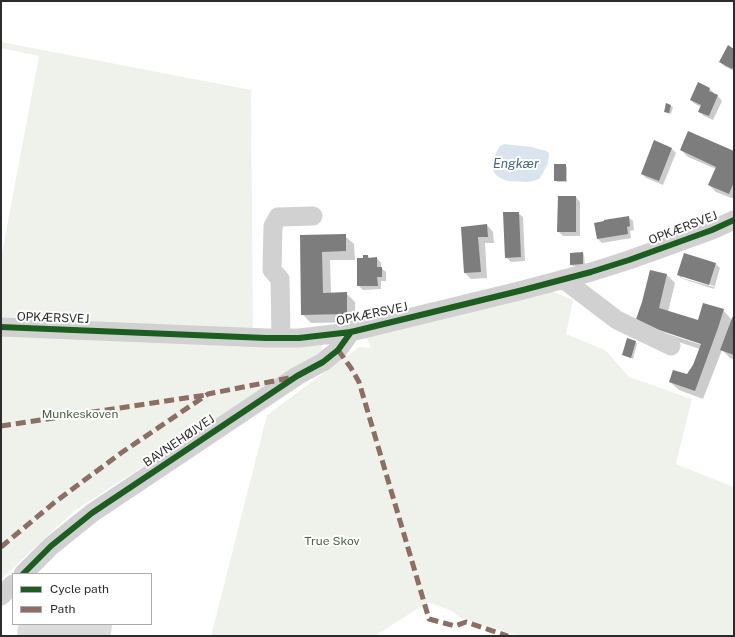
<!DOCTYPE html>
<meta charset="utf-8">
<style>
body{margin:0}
#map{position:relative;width:735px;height:637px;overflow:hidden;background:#fff;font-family:"Public Sans",sans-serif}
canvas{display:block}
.frame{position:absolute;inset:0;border:2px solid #2c2c2c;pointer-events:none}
.legend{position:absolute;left:12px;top:573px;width:140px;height:52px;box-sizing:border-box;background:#fff;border:1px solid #ababab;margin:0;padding:5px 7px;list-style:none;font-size:12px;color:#2c2c2c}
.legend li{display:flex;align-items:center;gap:8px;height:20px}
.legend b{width:20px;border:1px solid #ababab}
</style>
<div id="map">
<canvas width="735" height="637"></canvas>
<div class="frame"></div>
<ul class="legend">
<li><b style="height:5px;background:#1b5e20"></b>Cycle path</li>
<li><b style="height:5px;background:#8d6e63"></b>Path</li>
</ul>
</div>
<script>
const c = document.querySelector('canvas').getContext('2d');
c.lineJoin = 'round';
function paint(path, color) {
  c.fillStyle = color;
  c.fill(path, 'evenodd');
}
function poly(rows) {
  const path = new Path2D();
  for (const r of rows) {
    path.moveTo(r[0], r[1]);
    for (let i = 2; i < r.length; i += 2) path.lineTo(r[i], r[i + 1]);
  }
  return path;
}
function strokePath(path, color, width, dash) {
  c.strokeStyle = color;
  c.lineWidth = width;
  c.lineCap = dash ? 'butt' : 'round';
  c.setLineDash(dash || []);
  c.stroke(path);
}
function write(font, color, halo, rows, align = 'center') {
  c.font = font + ' "Public Sans",sans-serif';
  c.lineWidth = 4;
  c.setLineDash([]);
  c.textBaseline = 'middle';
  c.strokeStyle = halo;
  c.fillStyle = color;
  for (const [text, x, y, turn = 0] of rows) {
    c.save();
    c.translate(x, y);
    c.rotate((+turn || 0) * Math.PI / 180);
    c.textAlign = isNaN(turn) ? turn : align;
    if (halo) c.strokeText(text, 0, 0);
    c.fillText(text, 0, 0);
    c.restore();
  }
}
paint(poly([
 [1,42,251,90,253,331,1,319,1,258,39,56,1,48],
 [551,291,573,300,566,334,605,350,629,377,692,399,676,464,734,487,734,636,519,636,461,618,452,611,428,602,375,636,211,636,267,415,359,347,371,348,366,336],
 [1,332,322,344,323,352,255,394,74,511,1,579]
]), '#eef2eb');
paint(poly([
 [504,144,531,147,546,151,549,153,548,163,543,173,539,179,533,181,527,182,508,181,502,179,496,175,493,170,494,158,497,151,500,146]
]), '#d9e4ee');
paint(poly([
 [734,50,734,71,724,66,720,61],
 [710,89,714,93,713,94,718,96,722,101,713,120,704,116,699,111,701,107,695,104,691,100],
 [671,106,673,107,671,114,667,113,665,111],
 [671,148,676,153,663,185,646,178,642,174],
 [681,150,734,152,734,199,716,192,709,185,716,169,688,157],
 [565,165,567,167,567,182,557,182,555,180],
 [559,197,576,197,580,202,580,236,563,236,558,231],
 [518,213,523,217,525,261,511,262,506,257],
 [628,217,633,221,634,230,630,231,631,238,602,243,598,239,595,224],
 [487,225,493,232,494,243,485,243,487,278,471,279,465,273,462,227],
 [301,236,345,236,354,244,355,260,330,260,331,293,346,293,355,302,355,322,311,323,302,314],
 [583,253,584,255,585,266,573,266,571,264],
 [368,256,370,259,377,258,381,263,381,268,386,272,386,281,381,281,381,289,363,290,358,285,365,259],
 [716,264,720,268,714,289,683,279,678,275],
 [682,276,714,286,714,287,682,278],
 [651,271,667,275,675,283,668,312,698,321,703,305,723,310,732,320,734,315,734,360,730,358,722,350,703,399,679,390,670,382,674,372,687,375,694,366,700,349,645,331,637,322,643,303],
 [646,324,706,345,705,346,646,327],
 [628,340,636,342,637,344,633,359,625,356,623,354]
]), '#0003');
strokePath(poly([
 [63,636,66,624]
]), '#dcdcdc', 92);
paint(poly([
 [728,45,734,49,734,66,732,69,719,62],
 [698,82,710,88,709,91,718,95,709,116,698,112,701,105,690,100],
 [666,103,671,105,669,113,664,112],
 [688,131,734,151,734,182,729,194,708,185,716,167,680,150],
 [654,140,672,148,659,181,641,174],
 [554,164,566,164,566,181,554,181],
 [558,196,576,196,576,232,557,232],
 [503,212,519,212,521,257,505,258],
 [629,216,630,226,627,227,628,234,597,239,594,223,604,221,604,220],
 [487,224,488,237,478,237,481,272,464,273,461,227],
 [346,234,346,251,322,252,323,293,347,292,347,314,301,315,300,235],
 [583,252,583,264,570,265,570,253],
 [684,253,716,263,709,285,677,275],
 [363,255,368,255,368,258,377,257,377,267,382,267,382,277,377,277,378,286,357,286,357,258,363,258],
 [650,270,667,274,659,308,698,320,703,303,724,309,718,328,695,391,669,382,673,370,687,374,693,365,701,344,635,322,642,302],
 [734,313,734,355,720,350],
 [627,338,636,341,631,358,622,355]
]), '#7d7d7d');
strokePath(poly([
 [563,279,617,320,671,346],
 [1,327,266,338,299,338,351,332,523,290,591,272,629,260,712,230,734,220],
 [281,338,280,279,272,270,273,226,278,217,313,216],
 [23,574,51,546,92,513,297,376,323,362,338,350,351,332],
 [1,596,13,584]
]), '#d1d1d1', 19);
strokePath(poly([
 [338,350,351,368,359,382,429,619,455,626,466,622,508,636],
 [1,426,206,395],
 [1,547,55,502,121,453,208,394,289,378]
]), '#8d6e63', 5, [10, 5]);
strokePath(poly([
 [1,327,266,338,299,338,351,332,523,290,591,272,629,260,712,230,734,220],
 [23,574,51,546,92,513,297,376,323,362,338,350,351,332]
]), '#1b5e20', 6);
write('12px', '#2c2c2c', '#fff', [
 ["OPKÆRSVEJ",683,228,-21],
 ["OPKÆRSVEJ",372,314,-12],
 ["OPKÆRSVEJ",53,318,2],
 ["BAVNEHØJVEJ",179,441,-34]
]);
write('12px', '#4d623f', '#fff', [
 ["Munkeskoven",80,414],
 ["True Skov",332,541]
]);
write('italic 13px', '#446784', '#fff', [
 ["Engkær",516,164]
]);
</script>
